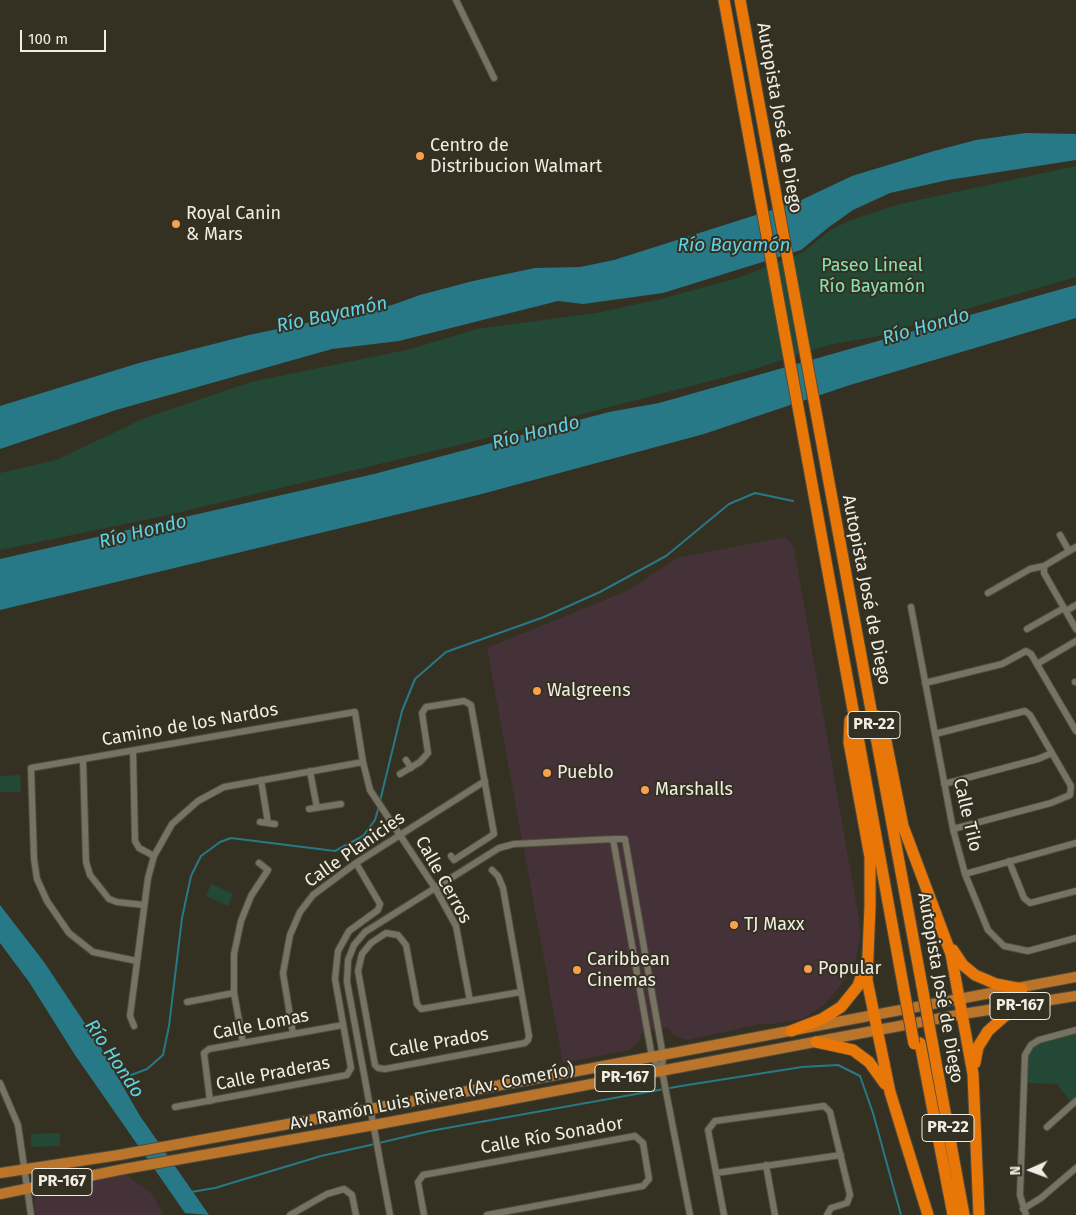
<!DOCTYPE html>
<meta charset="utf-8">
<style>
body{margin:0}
#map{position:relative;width:1076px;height:1215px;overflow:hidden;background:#353122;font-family:"Fira Sans",sans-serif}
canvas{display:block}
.north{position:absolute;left:1006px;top:1145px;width:50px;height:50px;-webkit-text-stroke:4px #353122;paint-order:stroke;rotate:268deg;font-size:14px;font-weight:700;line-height:20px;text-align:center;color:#f0eee4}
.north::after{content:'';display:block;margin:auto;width:18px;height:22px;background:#f0eee4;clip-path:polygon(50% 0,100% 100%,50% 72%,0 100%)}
.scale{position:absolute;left:20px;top:30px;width:86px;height:22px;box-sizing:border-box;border:2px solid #f0eee4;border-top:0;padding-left:6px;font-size:15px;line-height:18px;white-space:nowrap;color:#f0eee4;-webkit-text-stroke:4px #353122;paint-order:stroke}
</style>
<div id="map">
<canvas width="1076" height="1215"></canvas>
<div class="north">N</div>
<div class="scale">100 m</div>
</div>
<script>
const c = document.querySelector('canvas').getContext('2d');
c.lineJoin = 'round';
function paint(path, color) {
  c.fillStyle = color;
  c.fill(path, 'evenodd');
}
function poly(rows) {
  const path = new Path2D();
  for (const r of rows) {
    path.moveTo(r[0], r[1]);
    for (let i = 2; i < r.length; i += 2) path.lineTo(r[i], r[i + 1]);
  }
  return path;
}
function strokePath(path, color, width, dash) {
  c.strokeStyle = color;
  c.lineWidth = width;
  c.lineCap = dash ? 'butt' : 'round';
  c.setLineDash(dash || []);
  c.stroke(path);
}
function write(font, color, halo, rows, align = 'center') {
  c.font = font + ' "Fira Sans",sans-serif';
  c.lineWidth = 4;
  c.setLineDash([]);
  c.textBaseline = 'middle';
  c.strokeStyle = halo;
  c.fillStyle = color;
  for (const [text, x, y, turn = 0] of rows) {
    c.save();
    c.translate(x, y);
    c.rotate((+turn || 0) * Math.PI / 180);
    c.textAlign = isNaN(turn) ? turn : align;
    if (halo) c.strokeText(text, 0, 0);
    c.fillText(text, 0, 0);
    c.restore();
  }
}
paint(poly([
 [786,537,794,548,859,919,860,937,855,963,840,986,824,1005,802,1019,770,1024,760,1024,687,1040,675,1036,668,1027,641,1033,639,1042,629,1050,563,1063,487,648,627,591,677,558],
 [125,1174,152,1194,164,1215,36,1215,34,1200,41,1190]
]), '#453239');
paint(poly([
 [1076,166,1076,277,935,318,884,335,828,345,745,372,516,431,168,515,0,550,0,473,56,460,145,418,251,382,411,349,477,329,596,313,661,299,735,279,802,253,832,229,852,220,896,205],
 [20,775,21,792,0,792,0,776],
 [211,884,233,894,228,906,206,896],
 [1076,1034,1076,1097,1070,1101,1057,1084,1027,1083,1027,1056,1034,1046,1042,1042],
 [60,1133,60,1146,31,1147,31,1134]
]), '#234936');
paint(poly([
 [1026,133,1076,134,1076,160,948,180,890,193,853,210,829,227,801,250,663,293,583,304,558,301,399,341,332,349,116,410,0,449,0,406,139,363,249,335,392,305,420,295,473,281,535,268,580,267,614,260,797,202,852,176,934,151,976,140],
 [1076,285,1076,318,850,385,704,434,478,495,0,610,0,559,374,474,609,412,659,403],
 [0,905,44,962,100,1046,140,1116,209,1215,185,1213,75,1055,29,982,0,943]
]), '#277987');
strokePath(poly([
 [380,801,402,711,415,679,446,652,544,617,600,592,666,556,729,504,755,493,793,501],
 [118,1080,147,1069,163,1055,169,1026,182,918,191,876,201,856,220,842,231,838,335,851,363,836,375,820,379,806],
 [379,1143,430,1131,681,1086,802,1067,838,1065,860,1076,873,1113,901,1215],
 [191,1192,215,1188,321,1156,375,1144]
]), '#277987', 2);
const street = poly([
 [456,0,494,78],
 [1060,535,1069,551],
 [1044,566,1044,573,1076,629],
 [988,593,1030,569,1044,566,1076,547],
 [911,607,953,829,965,874,988,930,1004,946,1028,951,1076,938],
 [1066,611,1076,605],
 [1027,629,1064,608],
 [1037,664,1076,641],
 [1075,682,1076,682],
 [925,683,1002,664,1026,651,1031,654,1076,731],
 [935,734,1025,711,1030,715,1071,786,1070,795,1051,803,953,829],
 [133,751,135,841,139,848,154,856],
 [83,759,86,862,90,875,109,899,117,902,144,905],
 [406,760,411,768],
 [310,771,317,808],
 [400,774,420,762,428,753,422,713,426,707,464,701,471,705,494,834,454,860,451,856],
 [261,780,268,823],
 [944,784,1038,759,1052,753],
 [309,809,341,804],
 [260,822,275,824],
 [613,839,652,1057,662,1071],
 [1009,861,1024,898,1030,903,1076,891],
 [492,870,498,876,503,888,529,1036,528,1040,525,1043,385,1069,378,1068,375,1065,358,971,362,954,371,943,386,933,398,935,406,945,417,1004,421,1009,521,992],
 [965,874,1076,843],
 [137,961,93,952,69,933,47,901,37,879,34,859,31,768,355,712,363,762,370,790,435,888,456,926,470,1001],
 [187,1002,234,993],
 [134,1026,130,1016,148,878,154,856,172,824,198,801,224,787,363,762],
 [293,1034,283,973,290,935,300,912,313,895,356,863,485,781],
 [243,1043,234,993,234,954,241,921,251,896,268,870,259,863],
 [0,1083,18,1125,31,1215],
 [210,1101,204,1053,209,1049,343,1025],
 [175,1107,347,1075,351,1068,335,979,338,951,349,931,378,910,380,904,356,863],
 [1047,1127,1076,1101],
 [766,1165,775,1215],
 [716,1173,841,1155],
 [1023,1209,1041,1198,1076,1168],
 [290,1215,327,1194,344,1189,352,1195,356,1215],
 [390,1215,347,982,348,960,354,945,365,932,499,848,514,844,613,839,625,839,663,1056,662,1071,690,1215],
 [424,1215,418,1182,423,1175,635,1136,643,1143,649,1179,643,1186,487,1215],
 [724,1215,708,1130,715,1121,824,1106,830,1112,850,1195,847,1203,831,1208,827,1215],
 [1026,1215,1020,1195,1025,1055,1031,1045,1039,1040,1076,1030]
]);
const primary = poly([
 [0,1173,119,1155,572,1072,1076,977],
 [0,1194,124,1169,374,1125,963,1014,1076,996]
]);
const highway = poly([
 [724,0,904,990],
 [740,0,922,986],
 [877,716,884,731,903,826,951,954,973,1074,979,1215],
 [850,720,849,742,870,857,870,906,867,980,890,1092,928,1215],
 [953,950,963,965,975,975,996,984,1022,989],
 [791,1031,822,1019,841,1007,858,986,864,968],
 [932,1041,964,1215],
 [816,1042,853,1050,869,1062,885,1084],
 [920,1043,953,1215],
 [975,1063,978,1047,988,1031,1005,1016,1028,1004]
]);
strokePath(street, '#4f4c3f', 8);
strokePath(primary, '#4f4c3f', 12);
strokePath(highway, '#4f4c3f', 13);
strokePath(street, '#777362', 6);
strokePath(primary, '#bb752b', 10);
strokePath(highway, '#e97707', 11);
const highwayBridge = poly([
 [922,986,932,1041],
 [904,990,914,1044]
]);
strokePath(highwayBridge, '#4f4c3f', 13, []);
strokePath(highwayBridge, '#e97707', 11);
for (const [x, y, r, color] of [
 [420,156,5,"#f9a04d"],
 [176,224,5,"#f9a04d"],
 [537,691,5,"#f9a04d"],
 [547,773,5,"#f9a04d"],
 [645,790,5,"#f9a04d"],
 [734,925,5,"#f9a04d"],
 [808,969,5,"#f9a04d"],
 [577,970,5,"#f9a04d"]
]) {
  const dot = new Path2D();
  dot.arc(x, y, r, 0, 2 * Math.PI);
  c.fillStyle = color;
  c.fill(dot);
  strokePath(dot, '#353122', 2);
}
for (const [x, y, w] of [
 [874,725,52],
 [1020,1006,60],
 [625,1078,60],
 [948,1128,52],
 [62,1182,60]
]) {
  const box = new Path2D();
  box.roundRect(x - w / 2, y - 13.5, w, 27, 4);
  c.fillStyle = '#353122';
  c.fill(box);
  strokePath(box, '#f0eee4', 1);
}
write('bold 16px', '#f0eee4', null, [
 ["PR-22",874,725],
 ["PR-167",1020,1006],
 ["PR-167",625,1078],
 ["PR-22",948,1128],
 ["PR-167",62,1182]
]);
write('18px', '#f0eee4', '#353122', [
 ["Autopista José de Diego",779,118,80],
 ["Autopista José de Diego",866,590,79],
 ["Camino de los Nardos",190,725,-10],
 ["Calle Tilo",967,815,77],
 ["Calle Planicies",355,850,-35],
 ["Calle Cerros",443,880,61],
 ["Autopista José de Diego",940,988,80],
 ["Calle Lomas",261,1025,-11],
 ["Calle Prados",439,1043,-10],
 ["Calle Praderas",273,1074,-11],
 ["Av. Ramón Luis Rivera (Av. Comerío)",432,1097,-11],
 ["Calle Río Sonador",552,1136,-10]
]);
write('18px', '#f0eee4', '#353122', [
 ["Centro de",430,146],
 ["Distribucion Walmart",430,167],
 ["Royal Canin",186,214],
 ["& Mars",186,235],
 ["Walgreens",547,691],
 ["Pueblo",557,773],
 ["Marshalls",655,790],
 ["TJ Maxx",744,925],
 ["Caribbean",587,960],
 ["Cinemas",587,981],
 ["Popular",818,969]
], 'left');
write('18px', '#87e1b3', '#353122', [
 ["Paseo Lineal",872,266],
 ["Río Bayamón",872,287]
]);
write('italic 19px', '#5dd3e8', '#353122', [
 ["Río Bayamón",734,246],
 ["Río Bayamón",332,315,-12],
 ["Río Hondo",926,327,-16],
 ["Río Hondo",536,433,-14],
 ["Río Hondo",143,532,-14],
 ["Río Hondo",114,1059,56]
]);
</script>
